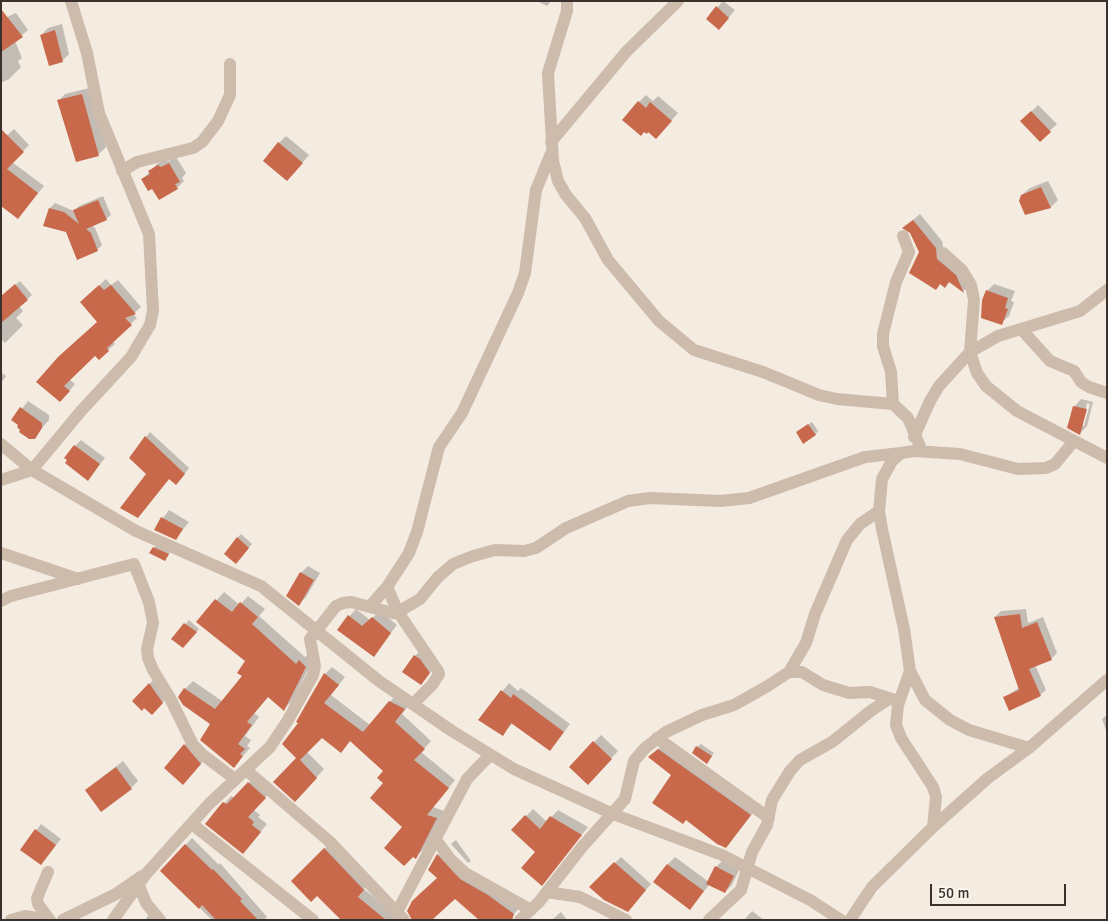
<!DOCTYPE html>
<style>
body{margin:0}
#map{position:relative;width:1108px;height:921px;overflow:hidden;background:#f4ebe1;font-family:Signika,sans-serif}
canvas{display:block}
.frame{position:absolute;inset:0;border:2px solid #3b302b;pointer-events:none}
.scale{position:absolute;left:930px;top:884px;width:136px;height:22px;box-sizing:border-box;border:2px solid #3b302b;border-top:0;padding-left:6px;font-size:15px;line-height:18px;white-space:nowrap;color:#3b302b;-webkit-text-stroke:4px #fbf5ee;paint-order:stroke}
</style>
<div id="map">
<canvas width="1108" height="921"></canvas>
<div class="frame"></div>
<div class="scale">50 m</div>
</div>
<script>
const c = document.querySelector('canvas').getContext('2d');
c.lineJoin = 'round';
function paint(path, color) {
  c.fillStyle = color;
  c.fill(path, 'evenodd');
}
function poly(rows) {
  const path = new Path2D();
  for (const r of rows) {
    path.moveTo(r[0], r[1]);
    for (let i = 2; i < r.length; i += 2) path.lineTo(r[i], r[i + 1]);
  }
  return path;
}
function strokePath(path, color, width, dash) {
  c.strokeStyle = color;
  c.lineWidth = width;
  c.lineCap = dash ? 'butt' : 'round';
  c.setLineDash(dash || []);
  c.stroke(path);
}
paint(poly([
 [537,1,551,1,547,6],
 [723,1,735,10,726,21,707,19],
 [16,13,28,30,15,41,22,58,18,61,21,67,9,79,1,83,1,20],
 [62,24,69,54,62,61,41,35,48,28],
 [89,88,106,147,99,154,77,161,58,101,65,94],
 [646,95,653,101,658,96,678,113,663,130,648,131,639,102],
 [1038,105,1057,124,1040,140,1022,121],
 [14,129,29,145,12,162,44,186,18,218,1,205,1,141],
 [286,136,309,155,294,173,279,143],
 [176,157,186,173,182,178,184,181,177,188,153,187,143,179,157,164,166,159,169,161],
 [1048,181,1058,200,1051,207,1026,214,1022,195,1030,188],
 [103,196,111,215,106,219,92,225,95,228,102,245,97,250,67,231,50,208,55,203,74,211,79,206],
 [920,214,942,241,944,252,970,285,964,291,950,281,941,283,936,288,911,232,904,228],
 [106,279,111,285,118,280,141,307,133,314,137,318,113,341,115,344,108,350,99,358,95,355,69,379,75,384,67,394,38,382,98,321,88,296],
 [20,281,32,295,19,306,23,311,16,318,23,325,5,343,1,339,1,297],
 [994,284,1015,291,1011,301,1014,302,1009,316,1001,323,987,291],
 [1,372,6,376,1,383],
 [1081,399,1093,402,1087,426,1080,433,1074,407],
 [1087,403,1090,404,1084,426,1082,426],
 [28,401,49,415,49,420,34,437,13,420],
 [812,422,818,431,815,435,797,432],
 [150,432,189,468,181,479,170,478,142,511,148,474,146,437],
 [81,440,105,458,88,479,75,446],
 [169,510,189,522,176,538,155,529],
 [241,534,252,544,239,559,237,538],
 [157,545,171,551,165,560,154,548],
 [308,566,320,573,306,597,299,604,301,573],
 [224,592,240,605,248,596,265,609,259,616,305,657,308,654,314,658,292,701,284,709,269,696,254,713,259,717,245,736,251,740,247,746,250,748,234,766,201,739,212,723,185,689,193,681,222,701,243,676,247,661,198,621],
 [356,609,370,620,380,611,397,625,374,655,338,629],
 [1026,609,1028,623,1043,617,1057,653,1051,659,1035,665,1046,690,1040,695,1004,698,1020,687,995,617,1001,611],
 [189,620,199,629,186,644,173,639],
 [422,649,436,665,427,676,415,656],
 [332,667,345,677,331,695,370,725,397,694,412,701,402,714,431,741,421,752,455,780,433,807,444,811,423,850,415,858,385,783,385,771,351,740,341,751,322,737,307,752,324,769,303,793,297,757,299,723,325,674],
 [156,677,170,695,152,713,134,701],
 [509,683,518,691,521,688,570,724,550,750,513,723,503,734,480,720],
 [1107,715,1107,733,1102,719],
 [601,735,618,751,588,783,570,767],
 [191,738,208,756,183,784,185,745],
 [665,743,757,808,726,847,686,819,672,774,656,751],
 [701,744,714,753,710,759,697,747],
 [123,761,138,781,131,788,86,790],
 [256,776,272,790,254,810,260,815,258,817,267,824,250,845,207,824,231,796,234,798],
 [533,809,547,822,558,810,588,827,548,877,536,852,513,830],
 [41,824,61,839,41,864,22,850],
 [192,838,219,865,220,863,267,917,264,920,212,920,162,871],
 [456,840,471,861,468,863,451,844],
 [332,841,370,882,364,889,401,920,343,920,317,894,292,881],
 [444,848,467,872,520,907,509,920,455,897,438,878,438,855],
 [621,857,651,884,634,904,591,887],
 [675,857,709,882,716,867,723,860,740,868,732,885,725,892,710,884,690,908,668,864],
 [153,911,162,920,145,920,147,917],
 [752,911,764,920,744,920],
 [561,912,567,920,552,920]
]), '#0003');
paint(poly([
 [716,6,729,18,719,30,706,19],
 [1,9,23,37,1,52],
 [55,30,63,62,49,66,40,35],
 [82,94,99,156,76,162,57,100],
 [638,101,646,108,650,102,672,121,656,139,648,132,647,134,644,132,641,136,622,120],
 [1031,111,1051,132,1040,142,1020,121],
 [1,129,24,152,7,169,38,193,18,219,1,206],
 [278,142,303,163,287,181,263,161],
 [169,163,180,182,175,184,178,189,159,200,152,189,148,191,141,179,150,174,148,171,158,165,161,167],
 [1041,187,1051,208,1025,215,1019,201,1021,195],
 [98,200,107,220,86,229,91,233,98,251,77,260,66,232,43,226,49,208,64,212,79,224,73,210],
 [913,220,936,248,937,259,956,275,964,293,949,282,945,288,940,284,936,290,909,273,919,252,910,233,902,228],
 [15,284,28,300,1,323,1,296],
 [99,285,104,290,111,285,136,314,125,318,132,325,107,348,109,351,99,360,95,356,64,386,70,391,60,402,36,382,58,357,97,322,80,302],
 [986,290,1008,298,1005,308,1008,309,1002,325,981,318,982,300],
 [1073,406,1087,409,1080,435,1067,428],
 [20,407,42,423,42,428,35,439,29,439,19,432,20,430,17,427,18,425,11,420],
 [808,424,816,435,803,444,796,432],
 [145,436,185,474,176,485,169,479,138,518,120,508,146,474,129,458],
 [74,445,100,464,88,481,65,463,67,460,64,458],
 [161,517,183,529,176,540,154,530],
 [237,537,249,548,236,564,224,554],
 [153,547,169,554,165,561,149,553],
 [300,572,314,580,299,606,286,596],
 [215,599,232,612,240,602,258,617,252,624,296,664,299,660,306,667,284,711,268,697,247,722,252,725,238,744,245,749,240,754,243,756,234,768,200,740,210,724,183,705,178,697,184,688,215,709,242,676,237,673,245,661,196,622],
 [1020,614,1022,628,1037,622,1052,660,1029,669,1041,696,1009,711,1003,697,1019,690,994,617],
 [348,615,362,626,372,617,391,633,374,657,337,630],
 [184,623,197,632,183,648,171,639],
 [414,655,420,659,430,673,421,685,402,672],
 [324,673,339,685,324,703,363,732,389,701,405,709,395,722,425,749,414,760,449,788,427,815,437,818,416,859,413,857,404,866,384,848,402,827,370,798,383,783,377,778,383,771,350,741,341,753,322,738,300,760,317,778,295,802,273,782,296,758,282,744,298,723,296,722],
 [149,683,163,703,152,715,144,708,142,711,132,701],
 [501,690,511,698,513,694,564,732,550,751,511,723,503,736,478,720],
 [593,741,612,759,588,785,569,767],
 [184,744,201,764,183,785,164,768],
 [696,746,712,756,707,764,692,753],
 [658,749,751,815,726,848,717,844,686,820,683,824,652,803,671,775,648,757],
 [116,767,132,789,101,812,85,790],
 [248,782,266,798,248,817,254,822,252,825,261,832,243,854,205,824,221,804,223,802,227,804],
 [525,815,540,829,550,816,582,835,542,886,521,868,535,852,511,830],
 [35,829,56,845,41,865,20,850],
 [185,844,212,870,213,869,242,899,240,901,258,920,216,920,202,905,199,909,160,871],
 [324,848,364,890,358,897,386,920,341,920,317,896,311,902,291,881],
 [437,854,460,879,488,895,514,914,512,920,479,920,455,899,432,920,412,920,407,911,412,901,437,878,428,870],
 [614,862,646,890,628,912,604,900,589,887],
 [667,864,704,891,690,910,653,882],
 [715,866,734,876,725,893,706,884]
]), '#c8694b');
strokePath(poly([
 [567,1,567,11,548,73,553,161,558,181,566,195,585,218,608,260,659,321,694,350,763,372,819,395,837,399,893,404,908,418,922,451],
 [551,142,626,52,678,1],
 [122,171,137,162,193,148,202,142,218,121,230,95,230,64],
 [943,253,962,270,971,285,974,300,970,352,977,373,986,386,1017,411,1107,458],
 [1022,330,1050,361,1074,371,1081,382,1089,387,1107,393],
 [893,404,891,372,883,346,883,334,896,282,909,252,903,236],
 [914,437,930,401,939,386,970,352,998,336,1080,311,1107,290],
 [1,444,32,470,136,531,261,586,379,681,452,731,514,769,613,814,722,855,810,900,841,920],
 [1,480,32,470,81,411,131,357,150,325,153,311,149,234,99,113,87,53,71,1],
 [1,553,78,579],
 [387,587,398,612,438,671,439,674,432,685,413,704],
 [1,601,11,596,134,564,149,602,153,623,147,649,148,658,153,670,170,698,193,745,203,755,235,779],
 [370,606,387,587,409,553,417,532,439,447,462,413,518,293,525,273,536,190,552,151],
 [910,671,925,700,950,720,969,730,1029,748],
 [789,672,802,672,823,685,849,693,870,692,895,700],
 [657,738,769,818],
 [246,770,329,841,404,920],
 [192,824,313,920],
 [933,827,936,797,933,787,901,738,896,725,898,705,910,671,904,629,882,529,879,511,882,479,892,461,901,453,914,451,960,454,1018,469,1046,468,1055,464,1074,441],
 [436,840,451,860,465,873,531,910],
 [48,872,37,898,38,904,49,919],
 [139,886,146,903,160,920],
 [547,892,580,897,626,920],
 [397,912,467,779,490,755],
 [11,920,25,916,50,920],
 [63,920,116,894,142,876],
 [113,920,146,874,209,804,270,747,288,720,313,675,315,666,310,639,336,606,343,603,351,602,393,613,398,612,420,599,438,577,453,564,473,556,495,550,524,551,536,548,566,528,628,501,650,498,720,501,749,498,865,457,901,453],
 [520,920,539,902,582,847,625,799,634,761,645,748,666,732,702,715,734,705,766,687,789,672,806,643,815,614,847,540,860,524,879,511],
 [709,920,741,890,752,852,767,825,772,800,790,771,800,760,832,742,872,710,889,699],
 [850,920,872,887,933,827,988,778,1029,748,1107,680]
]), '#cdbbac', 12);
</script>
